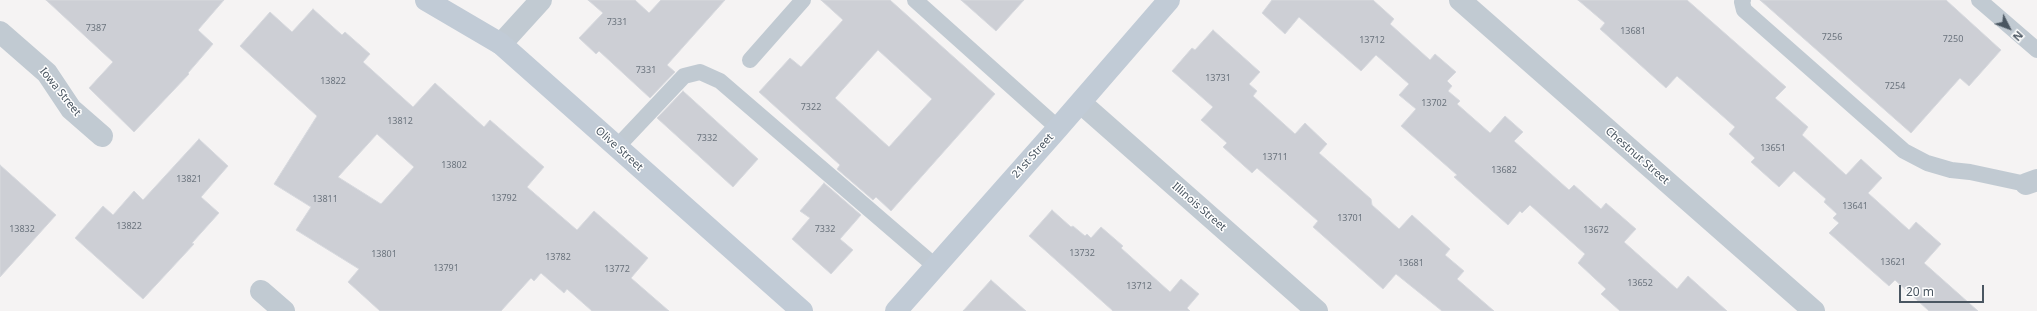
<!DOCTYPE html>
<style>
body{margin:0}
#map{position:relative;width:2037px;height:311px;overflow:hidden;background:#f5f3f3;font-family:"Noto Sans",sans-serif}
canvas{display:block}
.north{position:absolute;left:1989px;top:8px;width:40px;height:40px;-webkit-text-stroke:3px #fff;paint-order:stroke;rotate:132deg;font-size:11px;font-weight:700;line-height:16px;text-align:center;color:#4a5661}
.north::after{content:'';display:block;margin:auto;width:14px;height:18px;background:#4a5661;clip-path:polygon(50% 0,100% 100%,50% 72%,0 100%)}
.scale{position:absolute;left:1899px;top:285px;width:85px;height:18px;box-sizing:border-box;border:2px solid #4a5661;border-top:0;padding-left:5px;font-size:12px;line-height:14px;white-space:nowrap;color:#4a5661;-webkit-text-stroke:3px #fff;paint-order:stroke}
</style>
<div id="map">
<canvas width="2037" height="311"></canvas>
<div class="north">N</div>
<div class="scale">20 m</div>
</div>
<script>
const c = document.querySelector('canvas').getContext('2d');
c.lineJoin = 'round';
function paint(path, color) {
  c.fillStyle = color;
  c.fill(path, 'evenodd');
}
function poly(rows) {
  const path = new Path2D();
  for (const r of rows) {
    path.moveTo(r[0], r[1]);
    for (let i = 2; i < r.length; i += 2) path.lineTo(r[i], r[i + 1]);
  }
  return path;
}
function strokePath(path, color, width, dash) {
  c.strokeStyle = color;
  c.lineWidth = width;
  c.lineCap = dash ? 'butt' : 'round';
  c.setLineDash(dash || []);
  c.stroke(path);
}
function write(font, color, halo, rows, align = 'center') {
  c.font = font + ' "Noto Sans",sans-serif';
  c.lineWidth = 3;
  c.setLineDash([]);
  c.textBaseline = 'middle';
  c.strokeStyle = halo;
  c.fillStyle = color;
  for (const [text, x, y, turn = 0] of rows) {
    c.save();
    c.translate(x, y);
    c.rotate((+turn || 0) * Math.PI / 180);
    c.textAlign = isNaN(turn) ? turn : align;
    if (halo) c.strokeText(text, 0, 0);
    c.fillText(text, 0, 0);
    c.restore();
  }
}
const building = poly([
 [46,0,224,0,198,30,213,44,188,73,189,74,134,132,89,88,113,62,46,0],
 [588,0,635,0,649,13,661,0,725,0,667,65,675,72,650,98,599,51,596,54,579,38,603,13,588,0],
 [821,0,890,0,995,94,891,211,876,197,873,200,837,169,840,165,759,92,790,58,801,67,843,20,821,0],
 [878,50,932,99,889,147,835,98,878,50],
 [961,0,1024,0,996,31,961,0],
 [1272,0,1373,0,1394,19,1390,24,1430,60,1435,54,1456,72,1447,81,1452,86,1448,91,1460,101,1457,104,1490,133,1505,116,1523,132,1514,141,1569,190,1574,185,1601,209,1606,203,1636,229,1624,242,1677,289,1688,276,1727,311,1620,311,1601,294,1606,289,1578,263,1585,254,1530,205,1522,213,1520,211,1508,225,1454,177,1457,175,1401,126,1416,109,1399,95,1409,84,1376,55,1361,71,1299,17,1285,34,1262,13,1272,0],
 [1578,0,1687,0,1786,87,1775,98,1808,127,1802,135,1846,175,1861,159,1882,178,1868,193,1909,230,1916,222,1941,244,1924,263,1978,311,1929,311,1895,280,1889,286,1829,233,1839,223,1833,218,1837,214,1824,202,1826,199,1794,171,1779,187,1751,162,1755,158,1729,134,1735,127,1677,76,1666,88,1600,29,1605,23,1578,0],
 [1760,0,1946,0,2001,50,1969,86,1960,78,1911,133,1760,0],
 [313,9,342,35,345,32,370,54,363,62,413,107,435,83,484,127,490,120,544,167,527,187,577,230,594,211,648,258,631,278,669,311,592,311,567,289,564,293,541,273,534,281,531,278,501,311,380,311,348,282,359,269,296,230,311,207,274,184,317,116,240,46,270,12,292,32,313,9],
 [377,134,414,167,381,204,338,177,377,134],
 [1213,30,1260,72,1249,84,1257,91,1253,96,1295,134,1305,123,1327,144,1319,153,1371,199,1372,205,1399,229,1412,215,1450,249,1445,255,1464,271,1457,279,1494,311,1442,311,1396,274,1383,289,1313,227,1318,221,1257,168,1252,173,1223,147,1227,143,1201,120,1213,107,1172,71,1192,48,1195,50,1213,30],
 [683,91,758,159,733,187,657,118,683,91],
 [199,139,228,166,201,197,219,213,192,243,194,244,143,299,75,238,103,206,113,215,134,191,143,200,199,139],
 [0,165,56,215,0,277,0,165],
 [824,183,861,215,840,239,853,250,831,274,792,239,810,218,800,211,824,183],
 [1052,210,1071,227,1073,226,1085,236,1087,234,1091,238,1101,227,1123,246,1121,248,1170,292,1181,279,1199,294,1187,308,1190,311,1113,311,1029,236,1052,210],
 [991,280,1026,311,963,311,991,280]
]);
paint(building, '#cdcfd5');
strokePath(building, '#d7d9de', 1);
strokePath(poly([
 [915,0,1058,128],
 [1743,0,1742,2,1744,10,1904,151,1927,163,1951,170,1970,172,2026,184],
 [1979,0,2037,50],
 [750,60,803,0],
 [617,147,684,76,700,72,720,81,935,266]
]), '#c1cad2', 16);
strokePath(poly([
 [1460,0,1814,311],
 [0,32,47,73,71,109,102,136],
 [501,44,541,0],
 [1081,103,1317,311],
 [2026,184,2037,180],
 [261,291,284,311]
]), '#c1cad2', 22);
strokePath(poly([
 [426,0,501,44,802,311],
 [896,311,1058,128,1169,0]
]), '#c1cbd6', 22);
write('9px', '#6b747e', null, [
 ["7331",617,22],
 ["7387",96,28],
 ["13681",1633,31],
 ["7256",1832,37],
 ["7250",1953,39],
 ["13712",1372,40],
 ["7331",646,70],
 ["13731",1218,78],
 ["13822",333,81],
 ["7254",1895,86],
 ["13702",1434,103],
 ["7322",811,107],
 ["13812",400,121],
 ["7332",707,138],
 ["13651",1773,148],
 ["13711",1275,157],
 ["13802",454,165],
 ["13682",1504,170],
 ["13821",189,179],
 ["13792",504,198],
 ["13811",325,199],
 ["13641",1855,206],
 ["13701",1350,218],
 ["13822",129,226],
 ["13832",22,229],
 ["7332",825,229],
 ["13672",1596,230],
 ["13732",1082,253],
 ["13801",384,254],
 ["13782",558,257],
 ["13621",1893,262],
 ["13681",1411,263],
 ["13791",446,268],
 ["13772",617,269],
 ["13652",1640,283],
 ["13712",1139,286]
]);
write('11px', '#4a5661', '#fff', [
 ["Iowa Street",60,92,51],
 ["Olive Street",619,149,42],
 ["21st Street",1033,156,-48],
 ["Chestnut Street",1637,156,41],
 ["Illinois Street",1199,207,41]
]);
</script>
